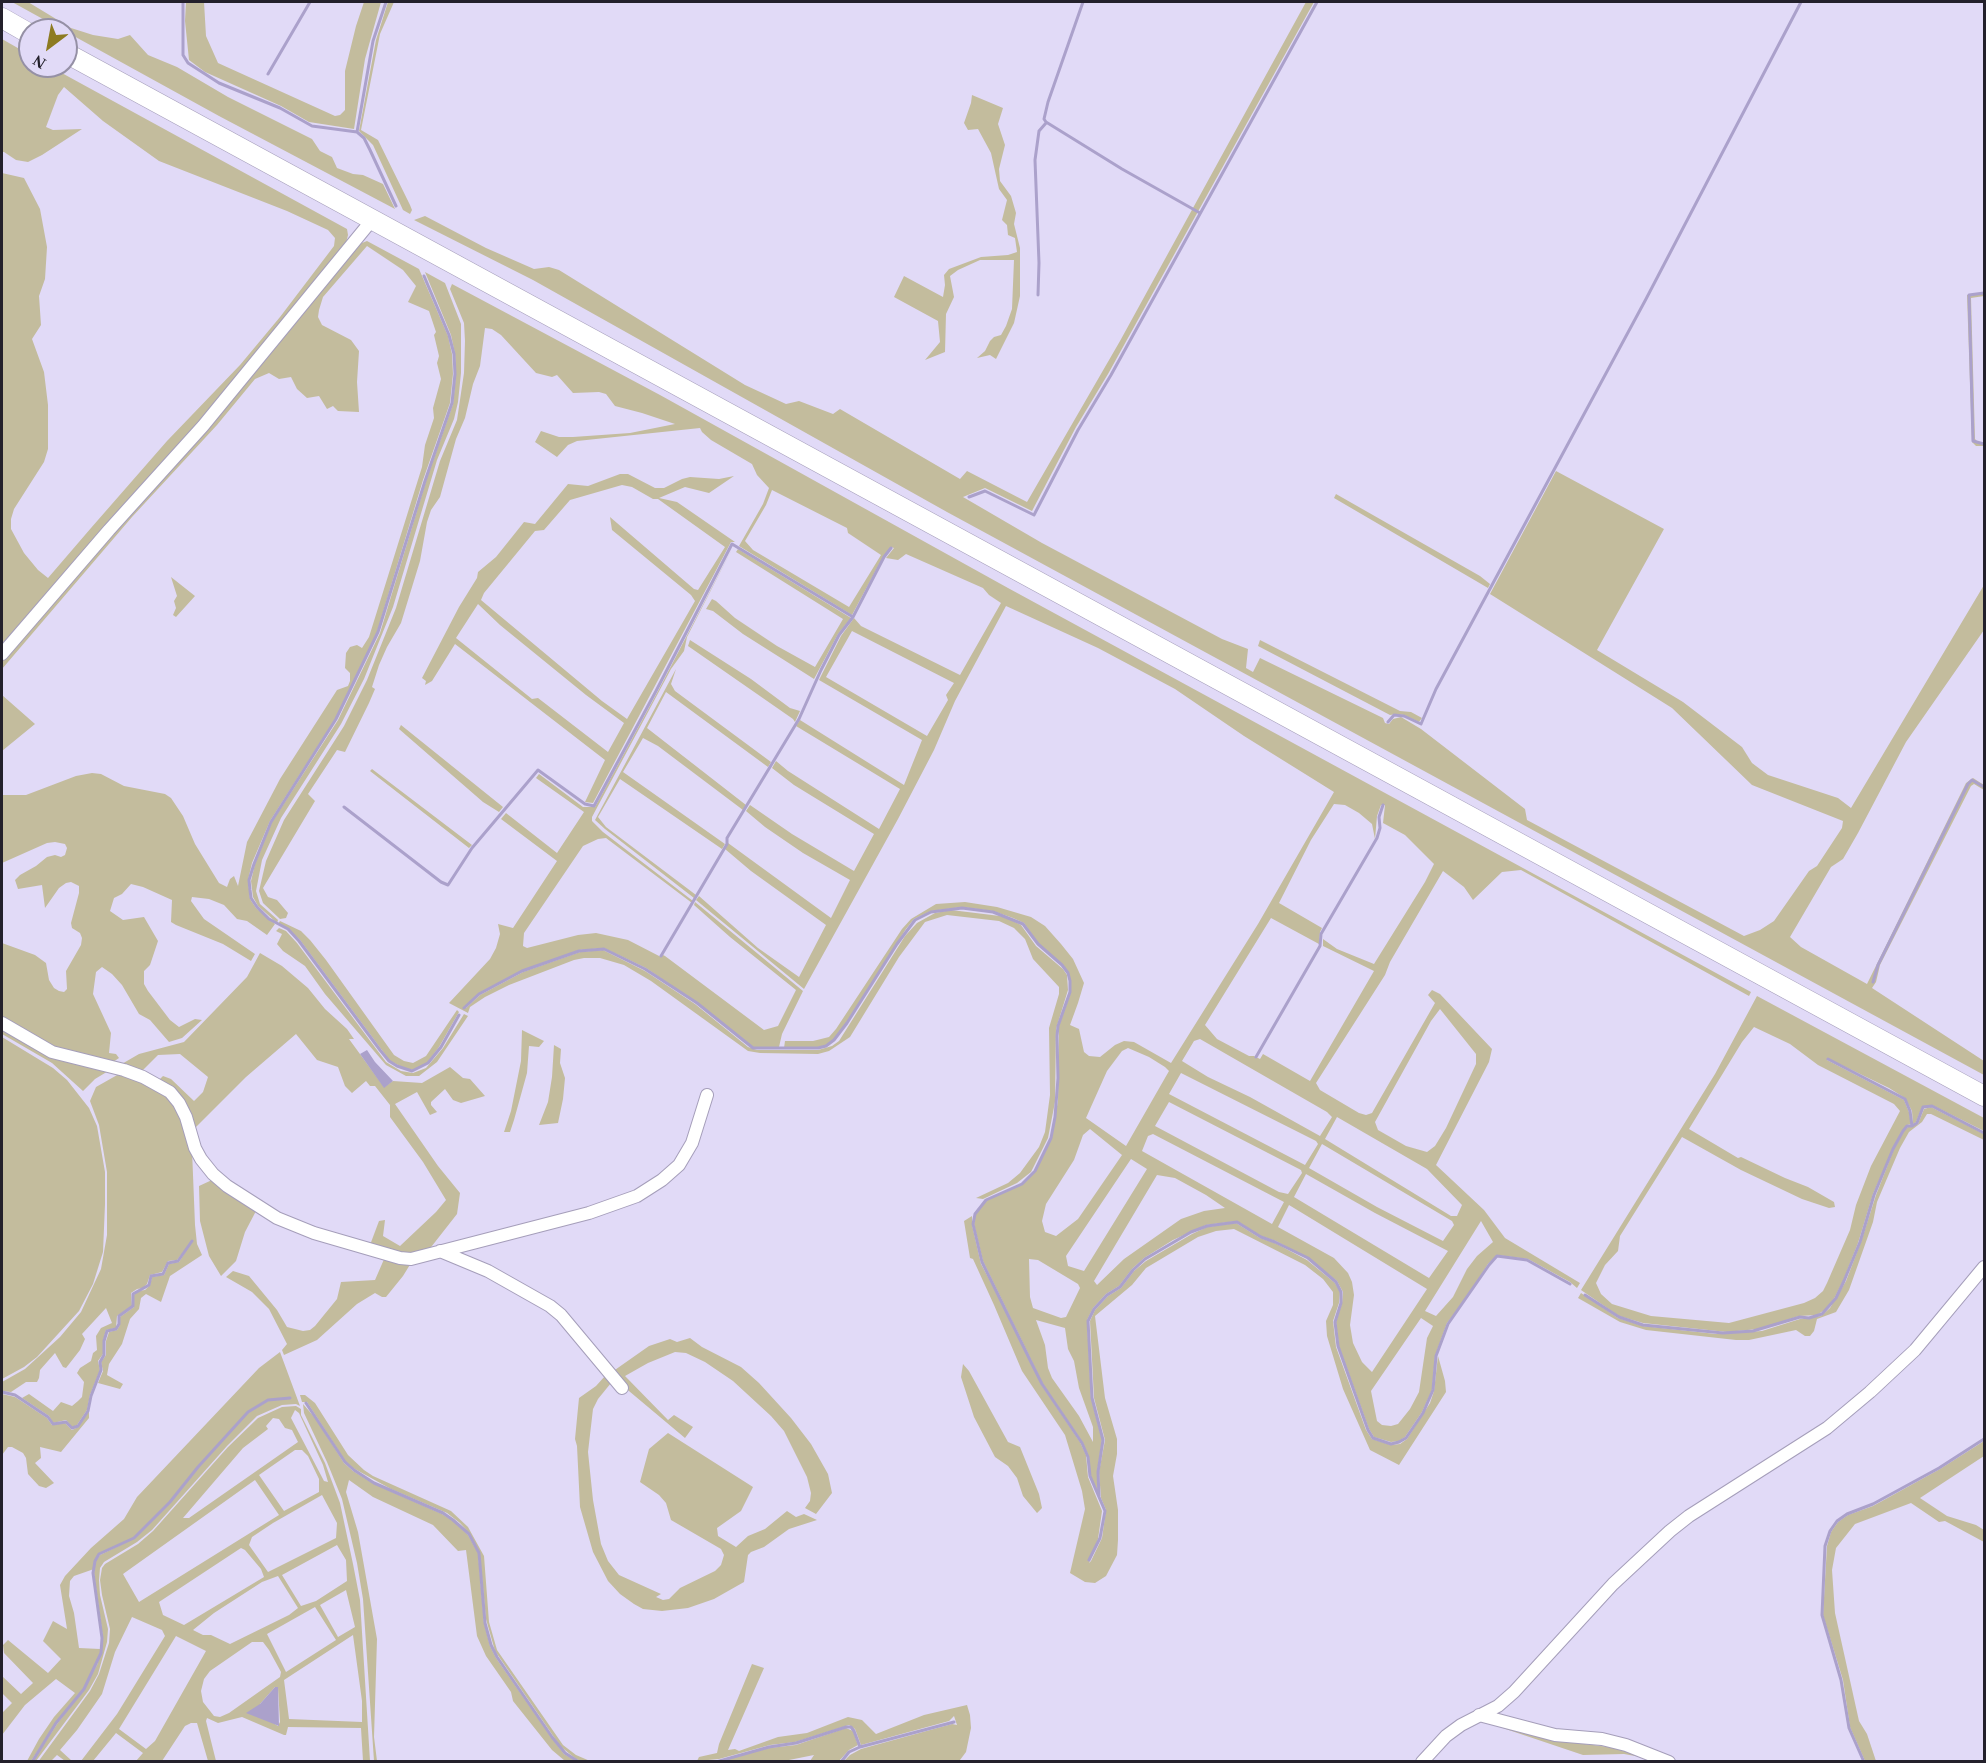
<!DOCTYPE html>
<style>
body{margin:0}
#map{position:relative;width:1986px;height:1763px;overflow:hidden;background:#e1daf7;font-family:Georgia,serif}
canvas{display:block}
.frame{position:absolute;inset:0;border:3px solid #23202b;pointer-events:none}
.north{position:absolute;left:18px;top:18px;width:60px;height:60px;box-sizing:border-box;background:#e1daf7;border:2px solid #9590a5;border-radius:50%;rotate:212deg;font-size:16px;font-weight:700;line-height:24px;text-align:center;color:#23202b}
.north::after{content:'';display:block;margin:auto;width:21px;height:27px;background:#8d7b21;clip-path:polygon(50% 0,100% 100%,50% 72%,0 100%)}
</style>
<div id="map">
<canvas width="1986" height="1763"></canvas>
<div class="frame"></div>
<div class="north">N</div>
</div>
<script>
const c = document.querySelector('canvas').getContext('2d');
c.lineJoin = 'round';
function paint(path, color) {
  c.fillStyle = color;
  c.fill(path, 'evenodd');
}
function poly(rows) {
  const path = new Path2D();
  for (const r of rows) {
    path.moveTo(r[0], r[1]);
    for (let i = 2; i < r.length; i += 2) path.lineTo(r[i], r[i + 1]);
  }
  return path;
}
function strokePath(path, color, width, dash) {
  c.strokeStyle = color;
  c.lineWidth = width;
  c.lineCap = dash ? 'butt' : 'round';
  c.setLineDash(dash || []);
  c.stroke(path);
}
paint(poly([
 [12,2,28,2,71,28,93,35,118,39,130,35,148,55,177,67,228,97,312,139,320,151,332,157,337,168,353,174,363,175,383,184,395,209,219,116],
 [186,2,204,2,206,36,218,63,335,116,340,115,345,110,345,71,356,26,364,2,381,2,365,59,354,129,309,122,281,106,205,72,189,60,185,21],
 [388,2,394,2,380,34,361,130,378,140,410,205,412,210,410,214,403,210,373,145,359,131,376,40],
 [1306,2,1314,2,1108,374,1076,427,1032,511,985,488,963,497,1042,543,1222,639,1248,649,1246,668,1253,672,1260,658,1383,718,1385,723,1389,724,1393,719,1401,717,1421,729,1525,809,1527,820,1744,936,1760,930,1774,921,1809,871,1817,866,1842,828,1843,821,1752,785,1672,708,1490,594,1556,471,1664,529,1597,650,1683,702,1742,747,1752,763,1768,775,1838,798,1851,808,1984,585,1984,630,1906,742,1858,833,1843,859,1831,867,1790,937,1801,947,1867,984,1966,783,1973,778,1984,785,1984,790,1974,784,1971,786,1880,965,1876,982,1872,988,1984,1061,1984,1075,947,512,533,280,414,220,425,216,486,248,534,269,549,267,559,270,745,385,786,404,799,401,833,414,840,409,960,479,967,471,1027,502,1120,341],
 [2,39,30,55,30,66,49,66,347,229,348,235,345,247,203,420,2,645,2,173,24,178,40,209,47,247,45,279,39,296,41,325,32,339,44,372,48,405,48,449,44,462,14,509,11,519,11,529,24,553,38,570,48,578,91,528,167,441,240,365,280,317,334,246,335,238,328,230,287,211,159,161,103,121,64,87,58,95,46,127,53,130,82,129,42,155,28,162,16,160,4,152,2,152],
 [972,95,1003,108,998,124,1005,145,999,169,1000,181,1011,196,1016,213,1014,224,1020,248,1020,296,1014,323,996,359,990,355,977,358,985,351,990,341,994,337,1001,335,1006,326,1012,309,1014,260,980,260,958,270,950,276,954,297,946,314,945,352,925,360,940,342,938,321,894,297,904,276,943,297,945,285,944,275,949,269,981,257,1008,255,1017,252,1015,238,1008,235,1007,225,1002,220,1007,200,999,189,991,153,978,129,968,130,964,123,971,103],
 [367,241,419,269,448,336,452,354,453,374,450,403,423,480,377,632,335,719,270,821,252,863,248,880,250,899,256,908,275,924,267,935,247,921,237,919,224,905,209,899,192,897,191,901,204,919,255,954,251,961,223,944,176,925,171,922,172,900,143,887,131,884,122,894,114,898,110,911,123,920,144,917,158,941,150,965,144,971,144,984,148,991,170,1020,179,1027,195,1019,202,1020,182,1038,169,1042,150,1020,139,1014,122,985,112,974,102,967,96,972,93,994,111,1033,109,1053,116,1054,119,1058,110,1064,68,1054,2,1020,2,943,35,955,46,963,49,980,54,988,59,991,64,992,67,989,66,971,81,945,82,938,80,933,72,928,71,923,79,893,79,886,71,882,66,883,59,888,45,908,42,885,18,889,15,880,20,875,36,866,47,857,55,855,61,857,65,855,67,848,65,844,55,842,47,843,2,863,2,795,26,795,76,776,92,773,101,774,124,786,165,794,171,798,183,816,195,844,219,883,227,887,230,879,234,876,238,886,247,842,280,779,337,690,348,686,350,681,350,673,345,668,346,653,350,647,357,645,362,648,369,637,422,467,425,445,434,418,433,408,441,379,437,363,439,356,434,335,436,332,429,311,408,302,416,286,403,270,367,246,323,297,319,310,318,317,322,325,351,340,359,351,357,382,359,412,338,411,333,406,327,409,319,396,307,398,297,389,291,377,279,379,269,373,255,379,217,425,132,517,2,669,2,658,327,281,362,243],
 [425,272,445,283,461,324,461,373,458,402,454,419,437,460,393,607,364,679,341,724,281,818,262,860,256,891,260,904,278,920,277,923,258,906,253,897,251,881,255,864,272,822,338,720,380,633,426,481,453,404,456,374,455,354,451,335],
 [452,284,660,395,1008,588,1751,992,1749,996,1521,870,1502,872,1473,900,1464,887,1443,871,1390,962,1385,975,1316,1083,1320,1090,1359,1113,1366,1115,1372,1113,1435,1003,1428,995,1432,990,1440,994,1492,1049,1489,1062,1436,1165,1484,1210,1505,1238,1580,1283,1577,1288,1570,1282,1528,1259,1497,1255,1488,1264,1465,1300,1447,1323,1435,1356,1432,1390,1422,1412,1405,1437,1399,1441,1391,1442,1374,1437,1369,1429,1339,1346,1336,1322,1342,1303,1343,1292,1337,1281,1308,1258,1276,1241,1261,1236,1237,1221,1206,1225,1173,1240,1144,1258,1132,1269,1119,1286,1106,1294,1093,1308,1087,1320,1091,1398,1102,1440,1097,1472,1098,1492,1090,1475,1089,1457,1083,1443,1043,1384,983,1261,974,1224,975,1214,986,1200,1022,1184,1035,1172,1051,1138,1058,1101,1059,1026,1071,992,1068,973,1062,965,1038,943,1024,923,1013,918,993,911,962,907,931,911,914,919,906,929,846,1023,833,1040,826,1045,818,1047,784,1048,785,1041,813,1041,829,1037,836,1029,902,929,911,919,936,904,965,902,997,907,1031,917,1045,926,1061,944,1073,959,1084,983,1078,1003,1070,1025,1079,1029,1084,1052,1089,1056,1100,1057,1115,1045,1124,1041,1134,1042,1171,1063,1258,924,1334,792,1244,736,1175,689,1098,648,1006,606,955,701,934,750,898,819,804,989,696,900,699,896,758,948,799,977,826,925,751,871,725,849,728,843,831,918,850,880,803,853,765,827,746,811,750,805,792,834,854,871,874,834,794,785,772,768,776,761,788,771,879,829,900,789,796,726,800,720,904,785,922,740,819,680,841,636,854,618,861,626,960,675,1001,603,989,595,983,588,906,554,898,560,886,558,894,548,891,547,883,557,852,615,739,546,763,504,769,488,757,475,752,464,711,440,702,432,700,428,577,441,568,445,557,457,535,442,541,431,559,437,573,437,630,433,675,424,642,413,615,406,606,394,599,392,573,393,557,375,552,377,536,373,501,335,492,329,485,328,480,366,473,384,465,418,456,439,440,497,431,510,427,522,420,561,401,623,387,647,379,665,372,687,375,689,369,703,345,752,337,750,308,794,315,801,263,888,268,897,277,900,288,913,286,918,280,919,263,903,259,891,266,861,284,820,344,726,367,680,396,608,440,461,457,420,464,373,465,341,464,323,450,289],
 [772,490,847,528,848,533,881,555,849,607,753,550,745,541,766,505],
 [852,631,954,683,946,695,948,700,927,736,826,677],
 [1334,804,1345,805,1359,813,1372,824,1375,839,1377,816,1381,805,1385,805,1383,823,1405,835,1434,864,1425,882,1374,964,1337,949,1323,939,1323,946,1374,971,1310,1081,1263,1054,1260,1059,1254,1056,1249,1056,1217,1039,1205,1025,1271,918,1319,944,1320,932,1322,928,1279,903,1311,840],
 [1440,1009,1476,1054,1476,1064,1446,1128,1435,1146,1427,1152,1406,1146,1378,1130,1375,1122,1431,1021],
 [1200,1039,1327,1112,1332,1117,1320,1136,1250,1097,1208,1077,1182,1061,1194,1041],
 [1128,1048,1149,1057,1165,1067,1169,1071,1126,1146,1086,1118,1107,1071,1122,1051],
 [1181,1073,1316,1141,1318,1144,1305,1165,1169,1094],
 [1169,1102,1301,1170,1302,1173,1288,1194,1279,1192,1155,1126],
 [1337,1117,1427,1169,1462,1205,1457,1216,1451,1216,1325,1139],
 [1090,1129,1122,1155,1078,1219,1056,1236,1045,1232,1042,1221,1046,1204,1074,1160,1083,1135],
 [1153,1134,1284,1202,1272,1224,1142,1151,1148,1136],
 [1322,1144,1452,1221,1454,1225,1443,1241,1377,1207,1309,1168],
 [1131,1159,1147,1169,1084,1271,1068,1266,1066,1256],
 [1306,1174,1375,1213,1448,1251,1429,1278,1294,1197],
 [1157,1175,1175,1178,1206,1195,1225,1208,1204,1211,1181,1219,1124,1259,1097,1285,1094,1281],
 [1289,1205,1427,1289,1372,1372,1362,1362,1353,1343,1350,1325,1354,1295,1352,1282,1348,1273,1334,1258,1278,1227],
 [1481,1221,1493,1242,1477,1256,1467,1269,1453,1297,1436,1316,1425,1311],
 [1029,1259,1038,1260,1078,1284,1080,1288,1066,1317,1061,1318,1033,1308,1030,1297],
 [1421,1318,1433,1326,1427,1338,1419,1392,1410,1409,1398,1424,1391,1426,1382,1425,1377,1421,1371,1391],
 [1036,1320,1065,1328,1068,1349,1074,1361,1079,1388,1093,1427,1093,1442,1079,1416,1052,1378,1048,1368,1045,1345],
 [1984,293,1984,296,1971,298,1975,439,1978,442,1984,442,1984,446,1976,446,1972,442,1967,295],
 [620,474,628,474,655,488,664,488,682,479,690,477,719,479,734,476,709,493,685,487,659,498,677,502,735,542,731,542,593,803,585,802,605,760,455,644,432,681,425,685,426,681,422,678,459,607,477,578,478,572,496,557,524,522,535,524,568,484,588,486],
 [622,485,632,487,653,499,658,499,725,547,698,590,694,589,610,517,612,530,691,595,695,601,627,719,602,701,481,600,484,593,535,531,544,530,570,500],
 [478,604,500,625,586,695,624,723,608,752,538,698,532,699,456,638],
 [1336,494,1480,576,1490,584,1488,588,1334,498],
 [733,547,687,637,684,651,671,669,592,817,592,821,603,832,693,901,692,903,606,838,598,839,583,846,524,933,523,946,527,948,578,935,596,933,628,940,661,957,663,955,665,956,764,1030,778,1026,796,990,730,937,694,905,695,902,803,991,782,1034,779,1047,753,1047,747,1044,697,1003,646,968,604,948,579,950,521,971,479,994,463,1008,466,1008,480,995,523,972,580,952,603,950,645,971,695,1004,748,1047,757,1050,818,1050,832,1046,839,1041,905,936,917,923,935,913,951,910,1000,916,1011,920,1021,925,1036,946,1063,969,1067,975,1068,990,1056,1029,1055,1102,1048,1138,1031,1172,1017,1183,983,1199,976,1198,1008,1183,1020,1173,1039,1147,1045,1132,1050,1095,1049,1028,1059,994,1059,987,1033,959,1025,939,1014,928,999,921,947,915,925,922,899,957,850,1037,829,1051,818,1054,760,1053,748,1051,651,981,624,965,600,958,584,958,574,960,509,985,485,997,470,1007,468,1013,449,1003,490,959,496,948,500,934,498,924,513,928,557,861,501,819,506,813,557,853,584,812,536,778,539,774,583,807,595,807,658,691],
 [738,549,851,618,838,634,814,679,743,634,713,611,706,609,712,599,716,601,735,618,777,646,815,667,843,619,736,552],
 [171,577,195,596,176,617,173,615,176,608,174,601,177,596],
 [690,640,751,679,790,708,800,711,795,722,793,719,688,646],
 [1260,640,1400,711,1411,712,1422,718,1419,722,1404,715,1397,714,1390,715,1258,646],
 [676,669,671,684,675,691,771,762,768,767,666,692,647,728,746,805,743,810,658,746,643,738,623,772,725,844,722,849,620,779,598,817,606,827,696,895,694,898,605,829,595,820],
 [2,695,35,724,2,751],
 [401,725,503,807,499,812,483,802,399,729],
 [372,769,472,845,469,848,370,771],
 [280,921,301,931,310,940,326,960,394,1055,404,1061,413,1063,426,1056,457,1010,459,1012,439,1047,427,1063,413,1070,404,1068,390,1061,300,940,289,929,278,924],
 [279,928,286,931,297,943,386,1062,401,1071,413,1073,426,1068,443,1048,464,1014,468,1016,437,1062,419,1076,406,1076,386,1065,325,994,305,966,283,951,277,944,282,934,276,931],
 [260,953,282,966,308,988,325,1009,347,1029,354,1039,349,1039,384,1087,393,1081,422,1083,450,1067,463,1078,470,1079,485,1096,461,1103,453,1100,445,1089,431,1102,431,1105,437,1112,430,1115,417,1092,395,1104,438,1166,460,1193,457,1214,428,1251,418,1254,398,1253,370,1245,379,1221,385,1220,383,1236,400,1246,436,1212,446,1200,423,1162,390,1117,390,1105,375,1086,370,1086,366,1081,352,1093,345,1086,338,1067,317,1060,296,1034,246,1077,193,1130,159,1080,163,1076,171,1079,194,1101,203,1092,208,1077,180,1054,158,1055,141,1072,120,1065,139,1054,184,1042,247,977],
 [1757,996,1984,1118,1984,1131,1932,1105,1922,1107,1916,1122,1913,1124,1912,1111,1905,1098,1889,1088,1827,1058,1827,1060,1904,1100,1909,1112,1911,1124,1907,1125,1902,1131,1893,1148,1873,1194,1858,1243,1843,1281,1835,1297,1826,1309,1817,1315,1799,1316,1758,1329,1727,1332,1643,1323,1619,1316,1581,1290,1715,1074],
 [1754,1027,1790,1044,1818,1065,1894,1104,1900,1111,1871,1166,1856,1205,1850,1230,1827,1283,1823,1291,1815,1298,1804,1303,1729,1323,1651,1316,1612,1304,1601,1294,1596,1283,1605,1265,1618,1251,1620,1236,1682,1137,1741,1170,1802,1199,1829,1208,1835,1207,1834,1202,1808,1187,1785,1178,1741,1157,1738,1158,1689,1129,1742,1042],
 [2,1027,110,1070,95,1079,83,1091,52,1063,2,1034],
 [522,1030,544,1041,539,1047,529,1046,527,1073,514,1120,510,1132,504,1132,511,1111,521,1061],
 [2,1037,53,1068,67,1080,89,1108,97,1126,105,1172,105,1204,103,1252,93,1284,79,1311,37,1357,24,1367,2,1379],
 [554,1045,561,1049,560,1063,565,1078,563,1099,558,1123,539,1125,548,1102,552,1077],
 [119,1074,152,1085,176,1103,192,1150,195,1225,197,1244,202,1255,170,1276,161,1302,146,1294,141,1298,139,1309,130,1319,122,1344,109,1364,107,1375,123,1384,120,1389,98,1383,103,1371,101,1362,106,1355,106,1341,109,1332,117,1330,120,1325,120,1317,134,1307,134,1295,138,1291,145,1290,150,1285,152,1277,164,1275,169,1264,179,1262,193,1240,177,1260,168,1261,162,1272,150,1275,147,1284,143,1288,137,1289,131,1293,132,1306,117,1316,116,1328,106,1330,103,1341,103,1354,98,1361,100,1370,90,1395,87,1410,77,1425,72,1427,66,1420,53,1423,49,1416,22,1398,29,1394,53,1411,61,1402,72,1406,78,1401,82,1397,84,1382,77,1373,80,1368,91,1361,93,1353,97,1350,96,1336,101,1328,112,1323,106,1308,82,1334,85,1339,80,1350,66,1368,63,1367,55,1353,40,1370,39,1378,37,1382,26,1382,11,1392,2,1391,2,1382,25,1369,60,1337,81,1312,101,1269,107,1235,107,1172,99,1125,90,1101,96,1087],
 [1931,1107,1984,1134,1984,1140,1931,1114,1927,1114,1922,1122,1909,1132,1900,1148,1877,1202,1873,1222,1849,1290,1836,1312,1817,1319,1814,1331,1810,1336,1805,1336,1796,1330,1749,1340,1736,1340,1646,1330,1620,1322,1578,1298,1581,1293,1618,1318,1643,1326,1716,1334,1762,1331,1800,1319,1821,1316,1830,1308,1846,1281,1861,1242,1876,1195,1894,1149,1904,1131,1908,1127,1918,1124,1924,1109],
 [212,1180,256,1211,245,1232,236,1261,221,1276,209,1256,200,1221,199,1186],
 [972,1216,972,1225,981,1264,1002,1303,1041,1384,1080,1442,1086,1455,1088,1477,1102,1511,1098,1539,1089,1563,1091,1561,1102,1538,1106,1510,1101,1498,1099,1472,1105,1440,1094,1398,1090,1321,1095,1310,1108,1296,1121,1288,1134,1271,1146,1261,1192,1234,1207,1227,1236,1223,1260,1238,1275,1243,1307,1260,1335,1283,1340,1292,1339,1303,1333,1321,1336,1347,1366,1430,1372,1439,1391,1445,1400,1444,1407,1439,1430,1403,1434,1391,1438,1356,1445,1381,1446,1392,1399,1465,1370,1450,1343,1389,1327,1336,1326,1321,1333,1305,1333,1292,1323,1279,1305,1265,1234,1229,1216,1231,1198,1237,1146,1268,1132,1285,1095,1316,1105,1398,1117,1439,1117,1454,1113,1476,1118,1510,1118,1540,1117,1555,1106,1576,1095,1583,1085,1582,1070,1573,1085,1509,1082,1491,1065,1435,1022,1371,994,1305,973,1259,970,1258,964,1221],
 [385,1257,411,1263,403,1276,386,1297,382,1297,375,1293,357,1304,317,1340,284,1355,282,1350,287,1344,269,1309,252,1292,226,1277,233,1271,249,1276,277,1310,287,1327,303,1331,310,1330,315,1326,337,1299,341,1282,375,1280],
 [690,1338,702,1347,741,1367,759,1383,791,1418,811,1444,828,1474,832,1493,816,1514,805,1508,810,1501,811,1493,807,1477,784,1431,771,1416,733,1381,705,1362,686,1353,675,1352,648,1363,625,1376,668,1420,674,1415,693,1427,685,1438,623,1386,612,1372,649,1346,670,1339,677,1342],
 [280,1352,300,1406,296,1404,282,1405,257,1416,227,1446,152,1530,137,1542,104,1562,100,1568,99,1580,100,1595,108,1629,107,1642,98,1674,89,1690,36,1761,33,1761,57,1724,84,1689,97,1665,101,1653,103,1638,94,1573,95,1562,100,1555,135,1538,171,1502,199,1467,248,1413,268,1401,290,1398,268,1400,248,1412,198,1467,170,1501,134,1538,99,1554,94,1561,94,1569,74,1576,70,1581,69,1596,74,1613,79,1648,100,1649,100,1653,84,1689,56,1723,31,1761,27,1761,39,1739,54,1717,75,1693,56,1679,25,1705,2,1735,2,1713,12,1703,2,1693,2,1676,21,1694,33,1683,4,1653,3,1645,8,1640,48,1673,61,1659,43,1641,53,1621,67,1629,60,1585,65,1576,91,1548,124,1519,137,1497,259,1368],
 [963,1364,969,1371,1008,1442,1020,1447,1039,1494,1042,1508,1037,1513,1023,1496,1017,1478,1008,1466,995,1457,974,1417,961,1377],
 [605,1376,611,1383,598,1399,593,1409,588,1452,593,1500,601,1544,608,1561,619,1575,661,1594,656,1597,663,1600,669,1599,680,1588,715,1571,721,1565,724,1555,721,1549,671,1520,666,1503,659,1495,640,1482,649,1449,668,1433,753,1487,741,1511,717,1528,718,1536,736,1547,748,1536,765,1529,787,1511,796,1517,804,1514,817,1520,789,1529,764,1547,751,1552,748,1555,744,1582,714,1599,688,1608,662,1611,643,1609,634,1604,620,1594,608,1581,593,1552,580,1507,577,1446,575,1439,579,1398,596,1386],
 [2,1394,15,1397,47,1418,52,1425,65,1423,72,1430,78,1427,89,1411,89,1418,61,1452,40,1447,41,1458,35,1463,54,1483,46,1488,39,1486,28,1474,26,1458,23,1453,12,1447,8,1447,2,1455],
 [300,1395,305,1395,315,1403,348,1455,364,1470,373,1476,451,1511,468,1527,484,1556,489,1622,497,1650,563,1745,576,1755,590,1761,581,1761,576,1759,560,1746,495,1651,486,1619,480,1556,470,1534,460,1523,447,1513,391,1489,353,1468,346,1462,307,1402,302,1402],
 [303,1404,316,1419,344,1463,353,1471,374,1484,442,1514,453,1521,468,1535,478,1553,484,1623,490,1646,496,1658,551,1737,564,1754,576,1761,565,1761,552,1750,513,1701,511,1692,486,1656,477,1636,466,1550,458,1551,433,1525,373,1497,349,1480,346,1492,358,1532,377,1639,374,1737,377,1761,374,1761,363,1599,357,1563,342,1499,327,1462,304,1413],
 [296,1406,301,1409,301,1415,325,1463,340,1503,353,1564,360,1600,370,1761,363,1761,361,1728,288,1727,286,1735,284,1735,242,1717,218,1723,207,1718,206,1721,216,1761,208,1761,197,1723,191,1723,185,1726,162,1761,136,1761,143,1753,116,1733,93,1761,81,1761,117,1714,165,1636,162,1630,132,1617,115,1652,102,1694,77,1730,60,1750,72,1761,65,1761,57,1755,51,1761,38,1762,90,1691,99,1674,109,1643,110,1629,102,1595,100,1580,102,1568,105,1564,138,1544,153,1531,228,1447,258,1418,282,1407],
 [295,1410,299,1413,323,1465,328,1482,324,1481,291,1418],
 [273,1418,279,1419,285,1428,292,1430,298,1442,189,1518,183,1518,243,1448,268,1429,266,1426],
 [295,1450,302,1450,308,1456,319,1479,319,1492,284,1511,259,1475],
 [255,1480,279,1515,139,1602,123,1574],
 [322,1495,337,1523,336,1538,268,1572,249,1545,252,1537,273,1523],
 [337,1545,346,1560,347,1581,316,1601,301,1606,282,1575],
 [241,1548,245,1550,261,1569,264,1577,184,1625,163,1615,159,1602],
 [278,1576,298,1608,289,1615,230,1644,211,1635,203,1635,193,1630,214,1613,262,1582],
 [346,1590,355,1627,338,1637,320,1605],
 [315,1607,336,1640,286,1672,267,1634],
 [353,1635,362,1701,362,1722,289,1719,284,1680],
 [176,1636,206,1651,155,1741,146,1749,119,1729],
 [252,1642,263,1642,269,1650,281,1672,280,1677,229,1713,220,1717,214,1716,203,1702,201,1691,204,1679,210,1671],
 [275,1687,278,1688,280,1722,278,1726,270,1721,260,1704],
 [1984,1441,1984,1456,1920,1498,1947,1516,1976,1525,1984,1530,1984,1542,1945,1521,1939,1522,1911,1503,1855,1524,1836,1548,1832,1570,1835,1613,1859,1721,1867,1734,1876,1761,1865,1761,1850,1727,1843,1680,1823,1615,1827,1546,1831,1532,1838,1522,1848,1515,1873,1506,1940,1469],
 [752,1664,764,1668,728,1750,735,1749,739,1751,778,1737,807,1733,848,1717,862,1720,876,1734,924,1715,967,1705,970,1715,971,1728,966,1752,960,1760,954,1761,844,1761,850,1755,861,1749,952,1724,957,1725,954,1716,949,1721,861,1745,855,1729,849,1725,795,1742,770,1745,719,1759,697,1761,699,1757,717,1753,719,1744],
 [1479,1720,1561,1741,1617,1748,1646,1758,1624,1754,1583,1755],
 [846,1728,853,1731,858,1745,849,1750,839,1761,810,1761,814,1755,784,1761,722,1761,769,1748,796,1745]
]), '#c3bc9d');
paint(poly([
 [367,1050,375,1062,393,1081,384,1088,360,1054],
 [275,1687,278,1687,279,1726,246,1713,260,1704]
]), '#aba1cb');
strokePath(poly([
 [183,2,183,55,188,63,219,83,280,108,312,126,357,132],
 [386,2,373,41,357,132,364,138,370,150,396,206],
 [1083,2,1048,102,1044,119,1046,122,1122,169,1200,213],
 [268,74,310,2],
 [424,276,449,335,454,354,455,374,452,403,425,481,378,632,336,719,271,822,254,864,249,880,250,890,251,898,257,907,269,919,288,929,299,941,380,1050,389,1061,397,1066,412,1071,428,1063,441,1047,459,1015],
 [1984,293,1969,295,1973,441,1984,444],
 [1038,295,1039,263,1035,160,1039,131,1046,123],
 [969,497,985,491,1034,515,1078,430,1111,375,1317,2],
 [1388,722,1394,715,1404,716,1421,724,1436,689,1646,299,1801,2],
 [344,807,441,882,448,885,472,848,538,770,585,804,594,806,656,691,732,544,853,617,884,557,891,548],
 [661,956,727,844,727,838,799,719,821,670,839,635,853,617],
 [1873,982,1878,965,1968,784,1972,780,1984,787],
 [464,1008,479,994,522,971,579,951,604,949,645,969,697,1003,753,1048,818,1048,826,1046,834,1040,847,1023,897,944,915,920,931,912,962,908,993,912,1023,924,1038,944,1062,965,1068,973,1070,981,1070,992,1058,1026,1057,1036,1058,1078,1055,1117,1051,1138,1035,1171,1022,1184,986,1200,975,1214,973,1224,982,1262,1030,1360,1042,1384,1082,1443,1088,1457,1090,1476,1105,1511,1100,1538,1089,1560],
 [1256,1057,1320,946,1321,934,1377,838,1380,828,1379,817,1383,805],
 [1912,1126,1917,1123,1923,1107,1932,1106,1984,1133],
 [1585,1295,1619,1317,1643,1325,1723,1333,1753,1331,1800,1317,1809,1318,1822,1314,1836,1298,1844,1281,1860,1242,1874,1195,1893,1149,1903,1131,1907,1126,1912,1126,1910,1111,1905,1099,1828,1059],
 [2,1392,15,1395,48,1417,53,1424,66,1422,72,1428,78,1426,88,1411,91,1396,101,1370,100,1362,104,1355,104,1341,107,1331,116,1329,119,1324,119,1316,133,1306,133,1294,149,1285,151,1276,163,1274,168,1263,178,1261,192,1241],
 [306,1403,345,1462,354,1470,374,1483,443,1513,453,1520,469,1534,479,1553,485,1623,491,1645,497,1657,552,1737,565,1753,579,1762],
 [1099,1496,1098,1472,1103,1440,1092,1398,1088,1321,1094,1309,1107,1295,1120,1287,1133,1270,1145,1259,1191,1232,1207,1226,1237,1222,1261,1237,1275,1242,1308,1258,1336,1282,1341,1292,1341,1303,1335,1322,1338,1346,1368,1430,1373,1438,1391,1444,1399,1442,1406,1438,1423,1413,1433,1390,1436,1356,1448,1324,1489,1265,1497,1256,1527,1260,1570,1284],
 [32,1762,56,1723,84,1689,101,1653,102,1638,93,1573,95,1561,99,1554,134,1538,170,1502,198,1467,248,1412,268,1400,290,1398],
 [716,1762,769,1747,796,1743,846,1727,851,1727,854,1731,860,1747],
 [841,1762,849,1752,860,1747,954,1722],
 [1864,1762,1849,1728,1841,1680,1822,1615,1825,1546,1830,1531,1837,1521,1847,1514,1873,1504,1939,1468,1984,1439]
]), '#aba1cb', 3);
const minor = poly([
 [2,654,109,530,203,426,372,220],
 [2,1023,52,1052,124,1070,143,1077,170,1092,179,1103,186,1117,195,1148,201,1159,213,1174,227,1186,277,1218,314,1233,400,1258,411,1259,589,1213,637,1196,662,1180,679,1165,692,1143,707,1095],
 [440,1251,488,1271,550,1306,561,1315,622,1388],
 [1479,1715,1555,1735,1602,1739,1626,1745,1669,1762],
 [1422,1762,1446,1736,1461,1725,1498,1706,1514,1692,1613,1584,1670,1531,1689,1516,1827,1428,1870,1392,1915,1350,1984,1267]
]);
const trunk = poly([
 [2,18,30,34],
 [66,53,1984,1096]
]);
strokePath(minor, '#a59eba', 14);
strokePath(trunk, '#a59eba', 21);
strokePath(minor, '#fff', 12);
strokePath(trunk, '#fff', 20);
</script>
